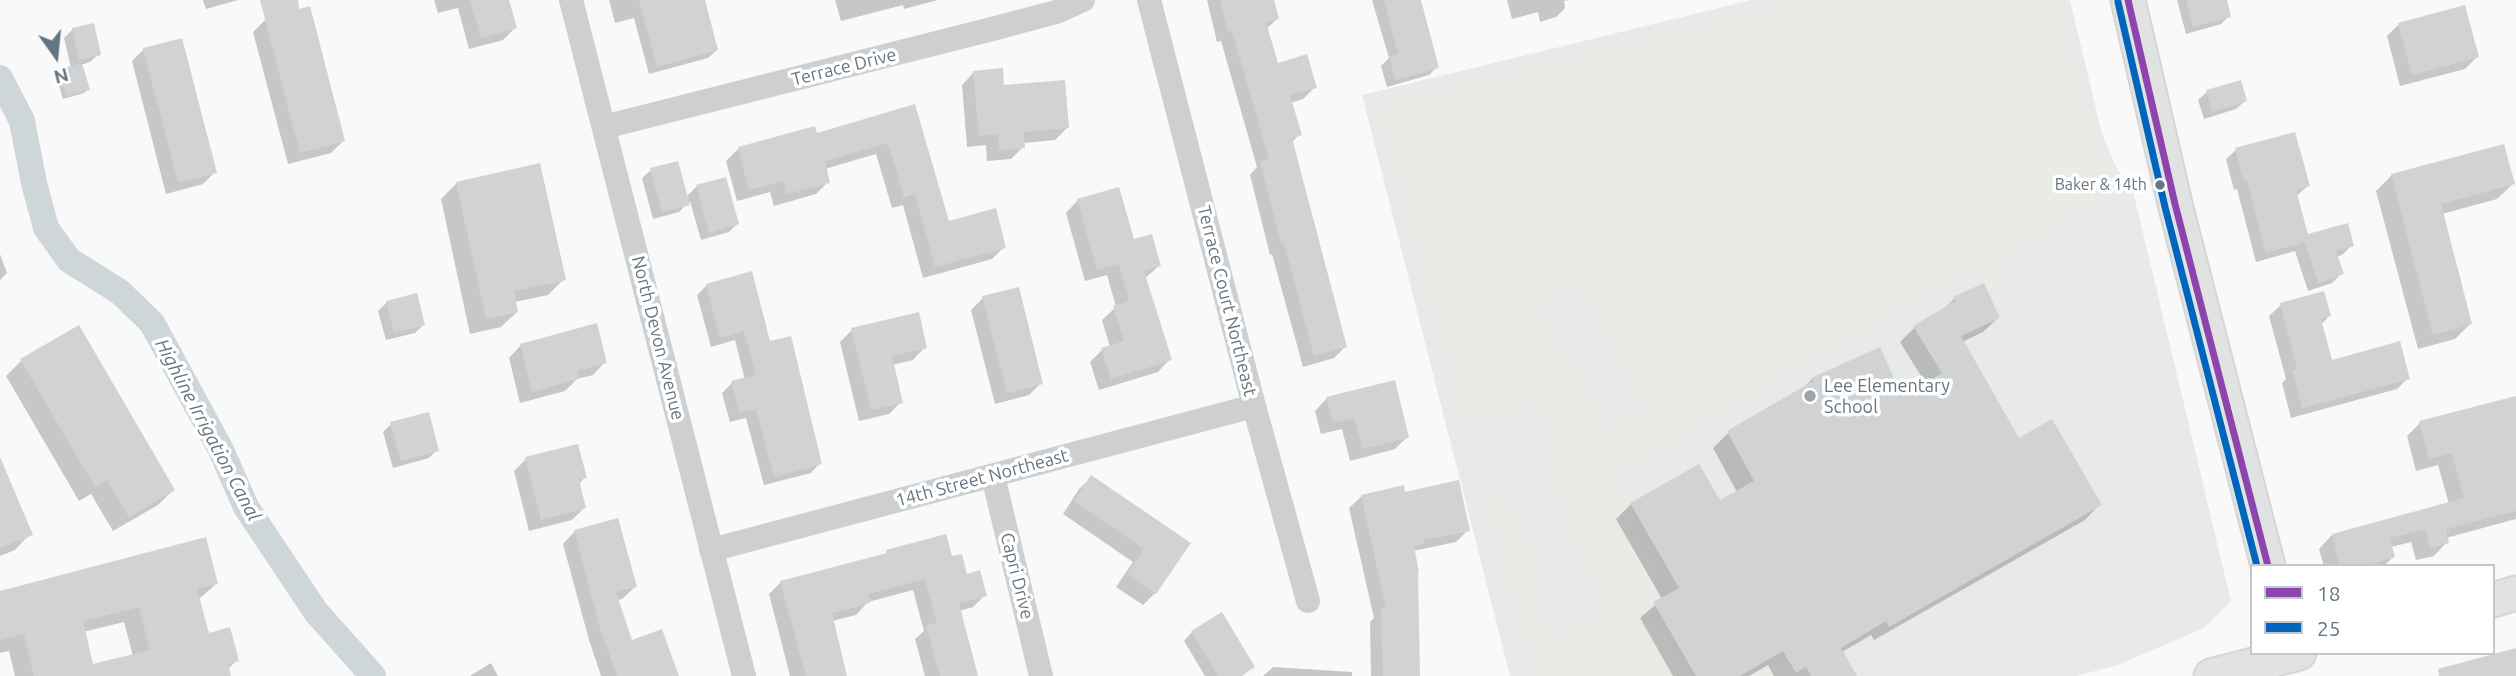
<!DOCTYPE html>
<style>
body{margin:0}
#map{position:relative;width:2516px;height:676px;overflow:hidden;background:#f9f9f9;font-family:Ubuntu,sans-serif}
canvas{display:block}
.legend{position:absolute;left:2250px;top:564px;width:245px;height:91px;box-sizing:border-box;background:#fff;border:2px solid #c1c8cd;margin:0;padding:9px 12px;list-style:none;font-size:21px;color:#657683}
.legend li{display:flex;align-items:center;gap:14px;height:35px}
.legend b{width:35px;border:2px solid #c1c8cd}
.north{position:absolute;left:21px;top:21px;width:70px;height:70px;-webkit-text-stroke:5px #fff;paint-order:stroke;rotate:165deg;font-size:19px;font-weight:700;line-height:28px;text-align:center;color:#657683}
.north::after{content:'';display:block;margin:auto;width:24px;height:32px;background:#657683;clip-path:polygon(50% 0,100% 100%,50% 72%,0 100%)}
</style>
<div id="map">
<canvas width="2516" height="676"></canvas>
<ul class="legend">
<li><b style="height:9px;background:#8e44ad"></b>18</li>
<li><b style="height:9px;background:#0065bd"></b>25</li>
</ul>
<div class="north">N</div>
</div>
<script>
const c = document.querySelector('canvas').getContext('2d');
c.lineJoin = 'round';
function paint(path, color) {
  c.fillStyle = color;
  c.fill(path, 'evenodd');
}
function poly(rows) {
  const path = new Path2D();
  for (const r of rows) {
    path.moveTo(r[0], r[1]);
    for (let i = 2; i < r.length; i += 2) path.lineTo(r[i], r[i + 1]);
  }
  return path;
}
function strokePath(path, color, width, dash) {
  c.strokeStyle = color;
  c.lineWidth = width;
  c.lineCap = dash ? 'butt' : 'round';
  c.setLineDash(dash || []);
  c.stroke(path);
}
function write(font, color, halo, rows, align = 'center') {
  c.font = font + ' Ubuntu,sans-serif';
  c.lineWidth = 7;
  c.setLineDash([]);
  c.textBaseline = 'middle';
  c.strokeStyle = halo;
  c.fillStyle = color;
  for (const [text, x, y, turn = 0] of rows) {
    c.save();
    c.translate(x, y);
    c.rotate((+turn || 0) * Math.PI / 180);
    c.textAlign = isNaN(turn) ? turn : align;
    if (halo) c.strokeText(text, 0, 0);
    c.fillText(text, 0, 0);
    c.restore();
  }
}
paint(poly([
 [1752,0,2070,0,2102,134,2117,169,2133,191,2231,601,2204,628,2118,665,2076,676,1510,676,1362,95]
]), '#e8e9e9');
paint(poly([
 [1801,0,2059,0,2094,130,2108,166,2124,178,2100,201,2054,225,2021,247,1991,290,1963,266,1948,282,1620,473,1621,486,1636,532,1664,578,1641,601,1693,676,1533,676,1377,106],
 [1580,280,1641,410,1607,428,1539,305],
 [1539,406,1547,431,1544,456,1601,612,1552,633,1526,573,1536,565,1509,493,1494,493,1474,425],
 [1807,646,1829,676,1749,676]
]), '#e8ebe6');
paint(poly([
 [203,0,238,0,206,9],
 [434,0,507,0,515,28,503,40,469,49,458,8,438,13],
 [609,0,703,0,717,50,708,58,649,74,634,18,615,23],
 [835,0,938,0,904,9,903,5,841,21],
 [1207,0,1272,0,1277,19,1266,29,1276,65,1315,87,1303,99,1290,103,1300,134,1292,142,1345,347,1334,358,1303,367,1272,254,1270,255,1250,175,1257,167,1221,41,1217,42],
 [1372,0,1420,0,1437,67,1429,75,1387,87,1381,66,1389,58],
 [1507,0,1569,0,1564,1,1565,8,1556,17,1540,22,1538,12,1512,19],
 [2177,0,2225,0,2229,16,2221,24,2186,34],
 [265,20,344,140,331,153,288,164,253,32],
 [2399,24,2477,57,2465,69,2400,86,2387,36],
 [73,29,99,54,90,62,81,65,88,89,84,93,63,99,56,75,60,71,71,68,64,38],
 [144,49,215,172,203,184,166,194,132,61],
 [974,72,1002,87,1067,128,1055,140,1023,143,1023,147,1011,159,987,161,986,145,967,147,962,85],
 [2207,92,2245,101,2236,109,2204,119,2198,100],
 [914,107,948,223,1004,247,992,259,923,278,903,205,892,208,876,154,825,169,828,182,816,194,774,206,770,192,737,201,726,161,739,148,816,135],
 [2236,150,2308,186,2296,196,2306,236,2352,245,2342,255,2336,257,2342,273,2332,283,2308,291,2295,251,2256,262,2237,189,2234,190,2226,159],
 [651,170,686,197,697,186,737,224,729,232,701,240,690,201,679,212,653,219,642,178],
 [2392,175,2513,184,2497,199,2442,214,2470,324,2455,339,2418,349,2376,191],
 [457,183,564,279,548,295,515,302,517,312,501,327,470,334,441,199],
 [1078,200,1132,241,1159,266,1145,278,1170,359,1158,372,1099,390,1090,362,1102,350,1110,347,1102,320,1116,307,1107,275,1085,281,1066,213],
 [0,254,7,273,0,280],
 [707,285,769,344,820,463,811,473,764,485,746,418,730,422,722,393,732,383,745,380,735,340,711,347,697,295],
 [983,298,1041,383,1029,395,995,404,971,310],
 [1954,299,1998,318,1983,332,1962,342,2019,441,2099,505,2085,520,1874,640,1871,635,1842,652,1855,676,1774,676,1768,665,1749,676,1673,676,1640,618,1662,599,1616,519,1631,504,1719,503,1737,492,1713,448,1728,433,1801,390,1812,379,1901,399,1926,384,1900,342,1915,327,1942,311],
 [387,302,423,325,415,333,386,340,378,311],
 [2281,305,2329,316,2321,325,2331,362,2408,378,2397,389,2291,418,2282,383,2286,379,2269,316],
 [852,330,925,347,913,360,892,365,901,402,889,414,859,421,840,342],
 [521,345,605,362,593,375,577,379,565,391,520,403,509,358],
 [22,360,173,490,158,505,113,531,91,494,79,501,6,376],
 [1327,398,1407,437,1395,449,1350,461,1342,429,1321,434,1315,411],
 [2516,398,2516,519,2446,538,2447,542,2434,556,2416,560,2411,542,2391,547,2393,557,2384,566,2324,566,2319,549,2332,535,2449,504,2438,465,2416,471,2407,436,2420,423],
 [391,424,437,450,429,458,393,468,383,432],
 [0,459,30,534,15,550,0,556],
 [526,459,585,477,578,485,584,508,572,520,529,531,514,471],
 [1092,477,1189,544,1155,593,1143,605,1116,587,1133,562,1063,514,1079,489],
 [1404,494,1468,530,1456,542,1413,551,1419,676,1371,676,1370,622,1374,618,1349,508,1362,496],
 [575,531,635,587,622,599,617,600,631,642,677,676,601,676,589,640,563,544],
 [887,552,951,558,985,595,973,607,959,611,977,676,925,676,915,639,924,631,913,590,868,602,856,615,832,621,845,676,790,676,769,594,781,582,883,556],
 [216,584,198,600,207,635,237,660,227,670,229,676,15,676,9,651,0,653,0,594],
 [124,622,133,656,92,666,83,632],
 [1192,632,1253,667,1242,676,1205,676,1184,641],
 [491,663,498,676,470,676],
 [1273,667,1352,672,1352,676,1263,676]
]), '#0003');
strokePath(poly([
 [0,78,22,121,34,183,46,228,69,260,120,292,152,323,221,450,246,507,316,612,373,676]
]), '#ced6d9', 26);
paint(poly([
 [260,0,298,0,299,9,310,6,345,141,300,153],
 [470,0,509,0,517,28,481,38],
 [639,0,705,0,718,50,657,67],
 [1220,0,1274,0,1279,19,1266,22,1278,63,1307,54,1317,88,1290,95,1302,135,1292,138,1347,347,1314,356,1284,243,1281,244,1260,162,1269,159,1232,31,1228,32],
 [1384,0,1421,0,1439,68,1395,80,1389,56,1398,54],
 [2186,0,2227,0,2231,17,2193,27],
 [2465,5,2479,57,2412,75,2398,23],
 [94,23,101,55,79,60,72,28],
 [182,38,217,173,178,183,143,48],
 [82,63,90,90,66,96,59,69],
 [1003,68,1004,85,1065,80,1069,128,1023,132,1025,148,999,150,998,134,979,136,973,71],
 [2241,80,2247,101,2212,112,2206,90],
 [915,104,949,221,996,208,1006,248,935,267,915,194,904,197,888,143,825,161,830,183,786,194,783,181,749,190,738,147,815,126,817,133],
 [2295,132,2310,186,2296,190,2308,234,2348,223,2354,246,2336,251,2344,274,2318,283,2305,242,2266,253,2247,180,2244,181,2235,148],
 [2504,144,2515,184,2441,204,2472,324,2433,335,2391,174],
 [678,161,690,205,662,212,650,168],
 [540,163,566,280,514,291,518,312,486,319,456,182],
 [726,177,739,224,709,233,696,185],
 [1119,187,1134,239,1152,234,1161,266,1144,271,1172,360,1111,379,1101,348,1124,341,1113,306,1129,301,1119,264,1097,270,1077,199],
 [752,271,770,341,791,336,822,464,774,477,756,409,740,413,731,381,756,375,744,331,720,338,706,284],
 [1984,283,2000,318,1961,336,2019,438,2052,419,2102,505,1889,627,1886,621,1841,648,1857,676,1811,676,1806,667,1796,673,1783,651,1740,676,1696,676,1653,602,1679,588,1630,503,1699,464,1720,500,1754,481,1727,431,1813,381,1811,378,1880,347,1902,396,1942,373,1913,326,1955,301,1953,297],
 [1019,287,1043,384,1007,393,982,296],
 [2324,291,2331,316,2321,319,2332,360,2400,341,2410,379,2302,408,2292,370,2297,369,2280,303],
 [417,293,425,325,394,333,386,301],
 [919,312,927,348,892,356,903,403,871,410,851,328],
 [597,323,607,363,577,371,579,379,532,392,520,344],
 [79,325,175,490,129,517,107,480,95,487,20,359],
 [1395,380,1409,438,1362,449,1354,418,1333,423,1326,397],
 [2516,396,2516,511,2446,529,2449,543,2430,548,2425,529,2390,538,2395,557,2364,566,2340,566,2332,534,2464,498,2452,453,2429,459,2419,421],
 [429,412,439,451,401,461,390,422],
 [578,444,587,478,579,480,586,508,541,520,525,457],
 [0,457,33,535,0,548],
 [1091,475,1191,543,1156,594,1127,574,1144,549,1074,501],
 [1459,480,1470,531,1424,540,1424,543,1414,546,1419,572,1418,573,1420,676,1383,676,1381,608,1386,608,1361,495,1404,485,1405,492],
 [618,518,637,587,616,592,632,640,662,629,679,676,617,676,600,628,574,530],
 [946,534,952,556,962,554,967,574,980,570,987,596,959,603,978,676,940,676,926,626,937,623,925,579,868,594,870,603,832,613,847,676,806,676,780,581,887,553,886,550],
 [206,537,218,584,197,589,209,633,230,627,239,661,228,664,231,676,34,676,24,634,0,640,0,591],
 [139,607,150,650,93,664,83,621],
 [1222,612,1255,667,1240,676,1218,676,1191,631],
 [2516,648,2516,676,2439,676,2438,669]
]), '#d0d2d3');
const secondary = poly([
 [2128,0,2175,204,2268,566],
 [2493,600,2516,593],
 [2211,676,2299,653]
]);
strokePath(secondary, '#d5d6d7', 37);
strokePath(poly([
 [571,0,744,676],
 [1149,0,1254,406,1308,601],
 [604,127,996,28,1056,12,1083,0],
 [993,476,1041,676],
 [711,550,1254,406]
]), '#cecfd0', 24);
strokePath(secondary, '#e1e2e2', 33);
strokePath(poly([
 [2128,0,2175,204,2268,566]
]), '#8e44ad', 7);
strokePath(poly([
 [2118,2,2165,207,2257,566]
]), '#0065bd', 7);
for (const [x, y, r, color] of [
 [2160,185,6,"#657683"],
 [1810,396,7,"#99a4ac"]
]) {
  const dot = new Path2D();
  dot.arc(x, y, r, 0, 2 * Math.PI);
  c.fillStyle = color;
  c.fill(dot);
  strokePath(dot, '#fff', 2.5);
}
write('16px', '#657683', '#fff', [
 ["Baker & 14th",2147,185]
], 'right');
write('18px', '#657683', '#fff', [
 ["Terrace Drive",844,67,-14],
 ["Terrace Court Northeast",1227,301,76],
 ["North Devon Avenue",658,338,76],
 ["14th Street Northeast",982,478,-15],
 ["Capri Drive",1017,576,76]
]);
write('18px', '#657683', '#fff', [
 ["Lee Elementary",1824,386],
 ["School",1824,407]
], 'left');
write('italic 19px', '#60757c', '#fff', [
 ["Highline Irrigation Canal",208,430,62]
]);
</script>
